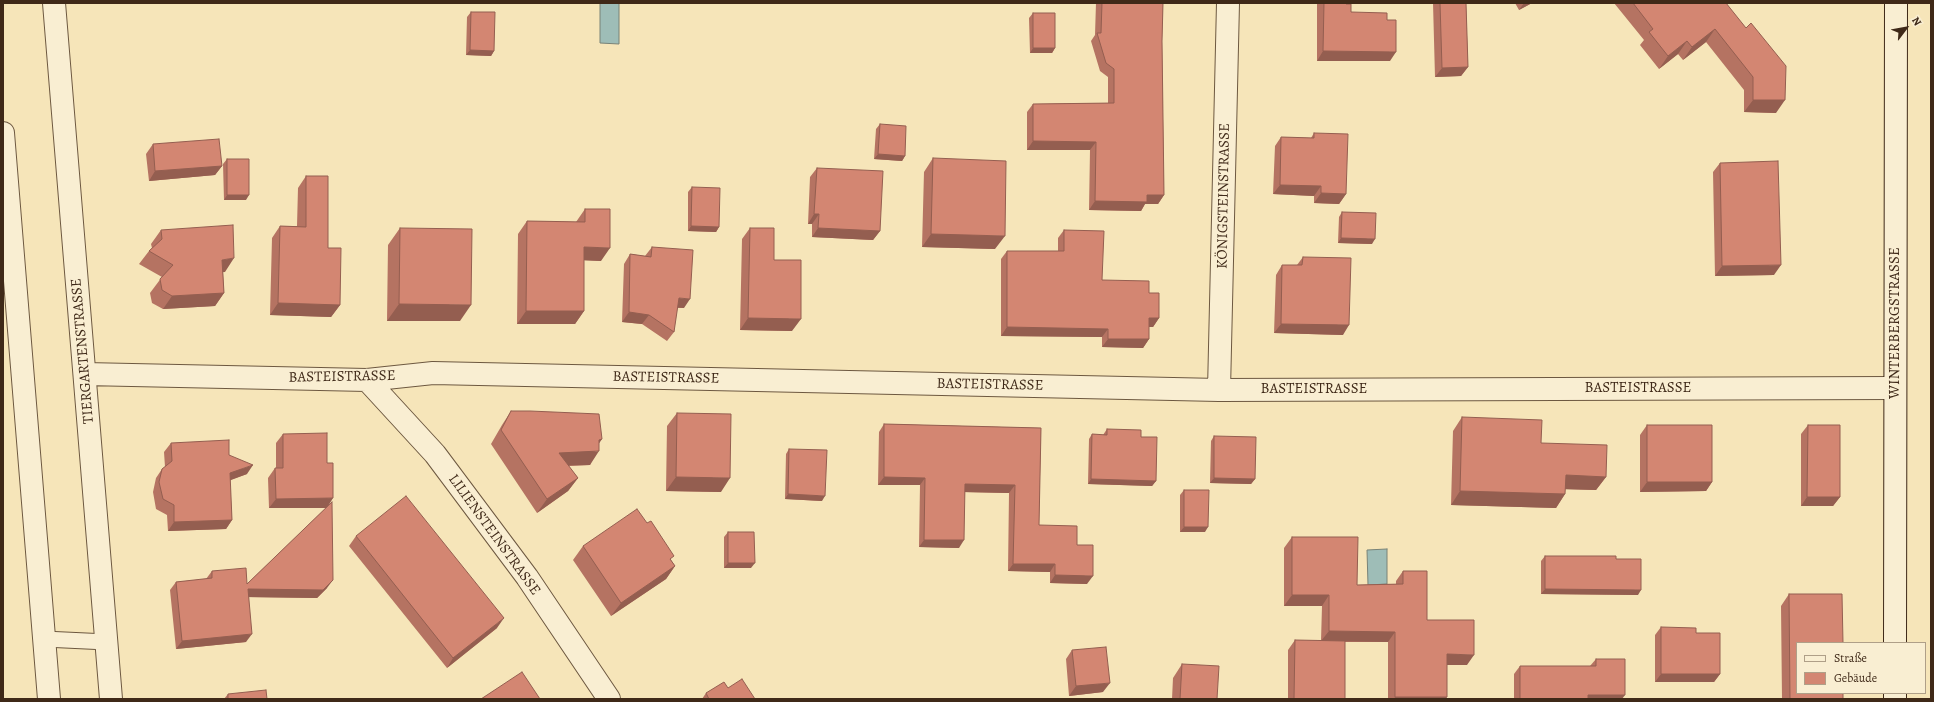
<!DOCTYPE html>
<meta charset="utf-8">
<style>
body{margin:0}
#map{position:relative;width:1934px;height:702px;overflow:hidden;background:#f6e5b9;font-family:Alegreya,serif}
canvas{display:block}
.frame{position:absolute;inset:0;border:4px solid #3f2918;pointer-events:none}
.legend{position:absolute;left:1796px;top:642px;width:130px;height:52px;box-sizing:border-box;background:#f9eed2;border:1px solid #af9f88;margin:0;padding:5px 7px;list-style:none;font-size:12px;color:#3f2918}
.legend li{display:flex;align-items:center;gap:8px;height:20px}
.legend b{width:20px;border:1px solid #af9f88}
.north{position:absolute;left:1886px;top:8px;width:40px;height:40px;-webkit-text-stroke:3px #f9eed2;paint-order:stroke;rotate:58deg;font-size:11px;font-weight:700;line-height:16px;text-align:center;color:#3f2918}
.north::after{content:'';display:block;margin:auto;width:14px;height:18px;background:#3f2918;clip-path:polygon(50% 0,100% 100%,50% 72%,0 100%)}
</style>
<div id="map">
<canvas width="1934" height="702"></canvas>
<div class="frame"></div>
<ul class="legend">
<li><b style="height:5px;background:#f9eed2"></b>Straße</li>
<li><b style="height:11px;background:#d38672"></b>Gebäude</li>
</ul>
<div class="north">N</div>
</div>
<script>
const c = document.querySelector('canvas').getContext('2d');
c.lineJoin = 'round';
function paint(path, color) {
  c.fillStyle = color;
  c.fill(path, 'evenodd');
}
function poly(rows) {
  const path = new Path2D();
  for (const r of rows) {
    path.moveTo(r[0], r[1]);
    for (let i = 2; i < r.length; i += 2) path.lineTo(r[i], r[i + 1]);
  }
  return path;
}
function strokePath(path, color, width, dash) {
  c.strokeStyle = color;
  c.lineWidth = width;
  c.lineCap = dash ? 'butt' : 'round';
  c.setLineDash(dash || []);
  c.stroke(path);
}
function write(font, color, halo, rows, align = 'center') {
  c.font = font + ' Alegreya,serif';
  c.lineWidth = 3.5;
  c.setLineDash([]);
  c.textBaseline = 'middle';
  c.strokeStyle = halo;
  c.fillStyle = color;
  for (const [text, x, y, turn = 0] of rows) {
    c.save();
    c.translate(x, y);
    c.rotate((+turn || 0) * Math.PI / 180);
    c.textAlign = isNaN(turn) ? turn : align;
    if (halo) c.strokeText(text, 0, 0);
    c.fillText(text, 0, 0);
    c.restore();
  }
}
const water = poly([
 [600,3,619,3,619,44,600,43,600,3],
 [1387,549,1387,584,1368,585,1367,550,1387,549]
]);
paint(water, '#9ebdb7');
strokePath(water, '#788277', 1);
const service = poly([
 [44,639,107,642]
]);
const minor = poly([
 [54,3,111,699],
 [3,133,49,699],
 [85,374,367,380,433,373,1219,390,1895,388],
 [367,380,435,454,527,577,609,699],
 [1219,390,1228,3]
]);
const secondary = poly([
 [1895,643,1896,3],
 [1895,699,1895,693]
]);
strokePath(service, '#6d5840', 17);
strokePath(minor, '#6d5840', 24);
strokePath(secondary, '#3f2918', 24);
strokePath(service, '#f9eed2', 15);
strokePath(minor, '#f9eed2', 22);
strokePath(secondary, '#f9eed2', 22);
paint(poly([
 [1096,3,1163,3,1162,41,1164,195,1158,204,1145,204,1141,211,1089,210,1090,150,1027,150,1027,112,1033,104,1108,103,1108,77,1100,71,1091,41,1095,35],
 [1317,3,1346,3,1346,4,1351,12,1387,20,1390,61,1317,61],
 [1433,3,1466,3,1468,67,1461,76,1435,77],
 [1515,3,1532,3,1519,10],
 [1614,3,1726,3,1776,113,1744,112,1744,90,1706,42,1683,60,1678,54,1659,69,1640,45,1644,40],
 [471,12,494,51,491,56,466,55,467,17],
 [1033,13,1055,48,1052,53,1030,53,1029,18],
 [880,124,905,156,902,161,874,159,876,129],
 [1314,133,1346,194,1339,204,1314,203,1314,196,1273,194,1275,146,1281,137,1311,138],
 [153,144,222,166,215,175,149,181,146,154],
 [933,158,995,249,922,247,924,172],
 [227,159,246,200,224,200,223,164],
 [1720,163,1774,275,1715,276,1713,172],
 [817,168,880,231,873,240,812,237,812,224,808,224,810,177],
 [306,176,328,248,340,305,331,317,270,315,272,238,280,226,297,226,298,188],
 [692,187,719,227,716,232,688,231,688,192],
 [585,209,601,261,584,260,584,311,575,324,517,324,518,234,527,221,576,222],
 [1342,212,1372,244,1338,243,1339,217],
 [400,228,460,321,387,321,388,245],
 [750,228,774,260,792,331,740,330,742,239],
 [161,230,225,272,223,272,224,293,215,306,163,309,152,303,150,293,162,277,139,264,149,251,152,248,151,244],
 [1064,230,1102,280,1159,318,1153,327,1149,327,1149,339,1143,348,1102,347,1102,337,1001,336,1001,259,1007,251,1058,251,1058,238],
 [652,247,684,308,677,308,674,332,667,341,642,324,622,322,624,264,630,254,645,256],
 [1303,257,1343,335,1274,333,1276,275,1282,265,1297,265],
 [511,411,602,439,599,443,590,465,568,466,578,478,568,491,537,513,491,444,502,425],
 [677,413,721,492,666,491,667,426],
 [1462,417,1541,443,1606,477,1596,490,1565,489,1565,494,1556,508,1451,505,1453,431],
 [884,424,1041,428,1039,525,1077,545,1087,584,1050,583,1050,572,1008,571,1009,493,965,492,959,548,919,547,920,485,878,485,879,432],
 [1647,425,1712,482,1706,491,1640,492,1640,435],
 [1808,425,1840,497,1833,506,1801,506,1801,434],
 [1107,429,1141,437,1156,481,1152,486,1088,484,1089,439,1092,434,1103,435],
 [283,434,327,463,328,506,327,588,317,598,249,597,246,642,176,649,170,590,176,582,206,579,212,571,247,584,326,508,269,508,268,478,275,468,276,468,276,443],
 [1214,436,1255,479,1251,484,1210,483,1211,441],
 [171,443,229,455,247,474,230,480,232,520,226,529,168,531,167,515,156,509,153,492,156,478,162,469,165,467,164,452],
 [789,449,822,501,785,499,786,454],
 [1184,490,1205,532,1180,532,1180,495],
 [647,523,675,566,666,579,611,616,573,560,583,546],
 [728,532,751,568,724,568,724,537],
 [356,536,497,628,447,668,349,546],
 [1292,537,1357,585,1396,584,1396,581,1403,571,1427,620,1467,665,1447,665,1447,697,1445,699,1388,699,1388,642,1345,642,1345,699,1288,699,1288,650,1295,640,1321,641,1322,606,1284,606,1284,548],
 [1545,556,1616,559,1638,595,1541,594,1541,561],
 [1789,594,1843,699,1782,699,1781,606],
 [1661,627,1696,633,1720,674,1714,682,1655,682,1655,635],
 [1072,650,1103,692,1069,696,1066,659],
 [1596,659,1622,699,1514,699,1514,674,1520,666,1590,666],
 [1182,664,1217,699,1172,699,1173,678],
 [728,688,755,699,702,699,706,693],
 [228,694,267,699,224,699]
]), '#b57362');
paint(poly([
 [1524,3,1532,3,1519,10],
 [1715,29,1706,42,1683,60,1692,47],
 [1687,41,1678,54,1659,69,1668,56],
 [1033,48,1055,48,1052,53,1030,53],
 [470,50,494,51,491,56,466,55],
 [1323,51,1396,52,1390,61,1317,61],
 [1468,67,1461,76,1435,77,1442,68],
 [1753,100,1785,100,1776,113,1744,112],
 [1033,141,1096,142,1090,150,1027,150],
 [878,154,905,156,902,161,874,159],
 [222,166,215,175,149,181,155,171],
 [1280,185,1321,186,1314,196,1273,194],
 [1321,193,1346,194,1339,204,1314,203],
 [227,195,249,195,246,200,224,200],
 [1147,195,1164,195,1158,204,1145,204,1141,211,1089,210,1095,201],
 [814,214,819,214,812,224,808,224],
 [691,226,719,227,716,232,688,231],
 [818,228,880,231,873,240,812,237],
 [931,234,1005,236,995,249,922,247],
 [1341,238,1375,239,1372,244,1338,243],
 [584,247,610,248,601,261,575,260],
 [234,258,225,272,212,273,222,260],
 [1781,265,1774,275,1715,276,1722,266],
 [224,293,215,306,163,309,172,296],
 [679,298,690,299,684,308,672,307],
 [278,303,340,305,331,317,270,315],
 [399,304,471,305,460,321,387,321],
 [526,311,584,311,575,324,517,324],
 [629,312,649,315,642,324,622,322],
 [748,318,801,319,792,331,740,330],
 [1149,318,1159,318,1153,327,1143,327],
 [1281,324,1349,325,1343,335,1274,333],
 [1007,327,1108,329,1102,337,1001,336],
 [1108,339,1149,339,1143,348,1102,347],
 [602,439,593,452,599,451,590,465,549,466,559,453,599,440],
 [253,465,247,474,223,483,230,473],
 [1566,475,1606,477,1596,490,1557,489],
 [676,477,730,478,721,492,666,491],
 [884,477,925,478,920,485,878,485],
 [578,478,568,491,537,513,547,499],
 [1214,478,1255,479,1251,484,1210,483],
 [1091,479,1156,481,1152,486,1088,484],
 [1647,482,1712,482,1706,491,1640,492],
 [965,484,1015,485,1009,493,960,492],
 [1460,491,1565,494,1556,508,1451,505],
 [788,494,825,496,822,501,785,499],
 [1807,497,1840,497,1833,506,1801,506],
 [333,498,327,508,269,508,276,499],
 [232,520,226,529,168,531,174,522],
 [1184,527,1208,527,1205,532,1180,532],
 [924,540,964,540,959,548,919,547],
 [728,563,755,563,751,568,724,568],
 [1013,564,1055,564,1050,572,1008,571],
 [675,566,666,579,611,616,621,603],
 [1055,575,1093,576,1087,584,1050,583],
 [333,580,327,588,317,598,242,597,248,589],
 [1545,589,1641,590,1638,595,1541,594],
 [1292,595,1329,595,1322,606,1284,606],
 [504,618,497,628,447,668,453,658],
 [1329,631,1395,632,1388,642,1321,641],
 [252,634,246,642,176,649,182,641],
 [1447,654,1474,655,1467,665,1439,665],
 [1661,674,1720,674,1714,682,1655,682],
 [1110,683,1103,692,1069,696,1076,686],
 [1588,695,1625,695,1622,699,1585,699],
 [1395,697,1447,697,1445,699,1394,699]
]), '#945e50');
const building = poly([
 [1102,3,1163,3,1162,41,1164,195,1147,195,1147,202,1095,201,1096,142,1033,141,1033,104,1114,103,1114,69,1106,63,1097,33,1101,33,1102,3],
 [1324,3,1346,3,1346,4,1351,4,1351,12,1387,13,1387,20,1396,20,1396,52,1323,51,1324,3],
 [1440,3,1466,3,1468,67,1442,68,1440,3],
 [1633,3,1726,3,1746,28,1751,23,1786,66,1785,100,1753,100,1753,77,1715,29,1692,47,1687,41,1668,56,1649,32,1653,29,1633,3],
 [471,12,495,12,494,51,470,50,471,12],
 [1033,13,1055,13,1055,48,1033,48,1033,13],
 [880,124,906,126,905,156,878,154,880,124],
 [1314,133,1348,134,1346,194,1321,193,1321,186,1280,185,1281,137,1314,138,1314,133],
 [219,139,222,166,155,171,153,144,219,139],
 [933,158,1006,161,1005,236,931,234,933,158],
 [227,159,249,159,249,195,227,195,227,159],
 [1778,161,1781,265,1722,266,1720,163,1778,161],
 [817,168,883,171,880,231,818,228,819,214,814,214,817,168],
 [306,176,328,176,328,248,341,248,340,305,278,303,280,226,306,227,306,176],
 [692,187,720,188,719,227,691,226,692,187],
 [585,209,610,209,610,248,584,247,584,311,526,311,527,221,585,222,585,209],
 [1342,212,1376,213,1375,239,1341,238,1342,212],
 [233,225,234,258,222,260,224,293,172,296,162,290,160,279,173,265,149,251,162,239,161,230,233,225],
 [400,228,472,229,471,305,399,304,400,228],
 [750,228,774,228,774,260,801,260,801,319,748,318,750,228],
 [1064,230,1104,231,1102,280,1149,281,1149,293,1159,293,1159,318,1149,318,1149,339,1108,339,1108,329,1007,327,1007,251,1064,251,1064,230],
 [652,247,693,250,690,299,679,298,674,332,649,315,629,312,630,254,651,257,652,247],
 [1303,257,1351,258,1349,325,1281,324,1282,265,1302,265,1303,257],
 [511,411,530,411,599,414,602,439,599,440,599,451,559,453,578,478,547,499,501,430,511,411],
 [677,413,731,414,730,478,676,477,677,413],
 [1462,417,1542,420,1541,443,1607,445,1606,477,1566,475,1565,494,1460,491,1462,417],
 [884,424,1041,428,1039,525,1077,526,1077,545,1093,545,1093,576,1055,575,1055,564,1013,564,1015,485,965,484,964,540,924,540,925,478,884,477,884,424],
 [1647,425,1712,425,1712,482,1647,482,1647,425],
 [1808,425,1840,425,1840,497,1807,497,1808,425],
 [1107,429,1141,430,1141,437,1157,437,1156,481,1091,479,1092,434,1107,435,1107,429],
 [327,433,327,463,333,463,333,498,276,499,275,468,283,468,283,434,327,433],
 [1214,436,1256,437,1255,479,1214,478,1214,436],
 [229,440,229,455,253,465,230,473,232,520,174,522,174,505,163,499,159,482,162,469,172,461,171,443,229,440],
 [789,449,827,450,825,496,788,494,789,449],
 [1184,490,1209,490,1208,527,1184,527,1184,490],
 [406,496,504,618,453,658,356,536,406,496],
 [332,502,333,580,323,590,248,589,252,634,182,641,176,582,212,578,212,571,246,568,247,584,332,502],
 [637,509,647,523,651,521,674,556,670,559,675,566,621,603,583,546,637,509],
 [728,532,754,532,755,563,728,563,728,532],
 [1292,537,1358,537,1357,585,1403,584,1403,571,1427,571,1427,620,1474,620,1474,655,1447,654,1447,697,1395,697,1395,632,1329,631,1329,595,1292,595,1292,537],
 [1545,556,1616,556,1616,559,1641,559,1641,590,1545,589,1545,556],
 [1789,594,1842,594,1843,643,1797,643,1797,693,1843,693,1843,699,1790,699,1789,594],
 [1661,627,1696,628,1696,633,1720,633,1720,674,1661,674,1661,627],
 [1295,640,1345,641,1345,699,1294,699,1295,640],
 [1106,647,1110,683,1076,686,1072,650,1106,647],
 [1596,659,1625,659,1625,695,1588,695,1588,699,1520,699,1520,666,1596,666,1596,659],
 [1182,664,1219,666,1217,699,1180,699,1182,664],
 [522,672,540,699,481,699,522,672],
 [742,679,755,699,709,699,706,693,724,682,728,688,742,679],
 [266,690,267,699,228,699,228,694,266,690]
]);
paint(building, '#d38672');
strokePath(building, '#945e50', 1);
write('15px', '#3f2918', '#f9eed2', [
 ["KÖNIGSTEINSTRASSE",1224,196,-89],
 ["WINTERBERGSTRASSE",1895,323,-90],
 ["TIERGARTENSTRASSE",83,351,-95],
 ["BASTEISTRASSE",342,377,-1],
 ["BASTEISTRASSE",666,378,1],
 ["BASTEISTRASSE",990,385,1],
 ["BASTEISTRASSE",1638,388],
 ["BASTEISTRASSE",1314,389],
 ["LILIENSTEINSTRASSE",494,535,54]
]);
</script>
